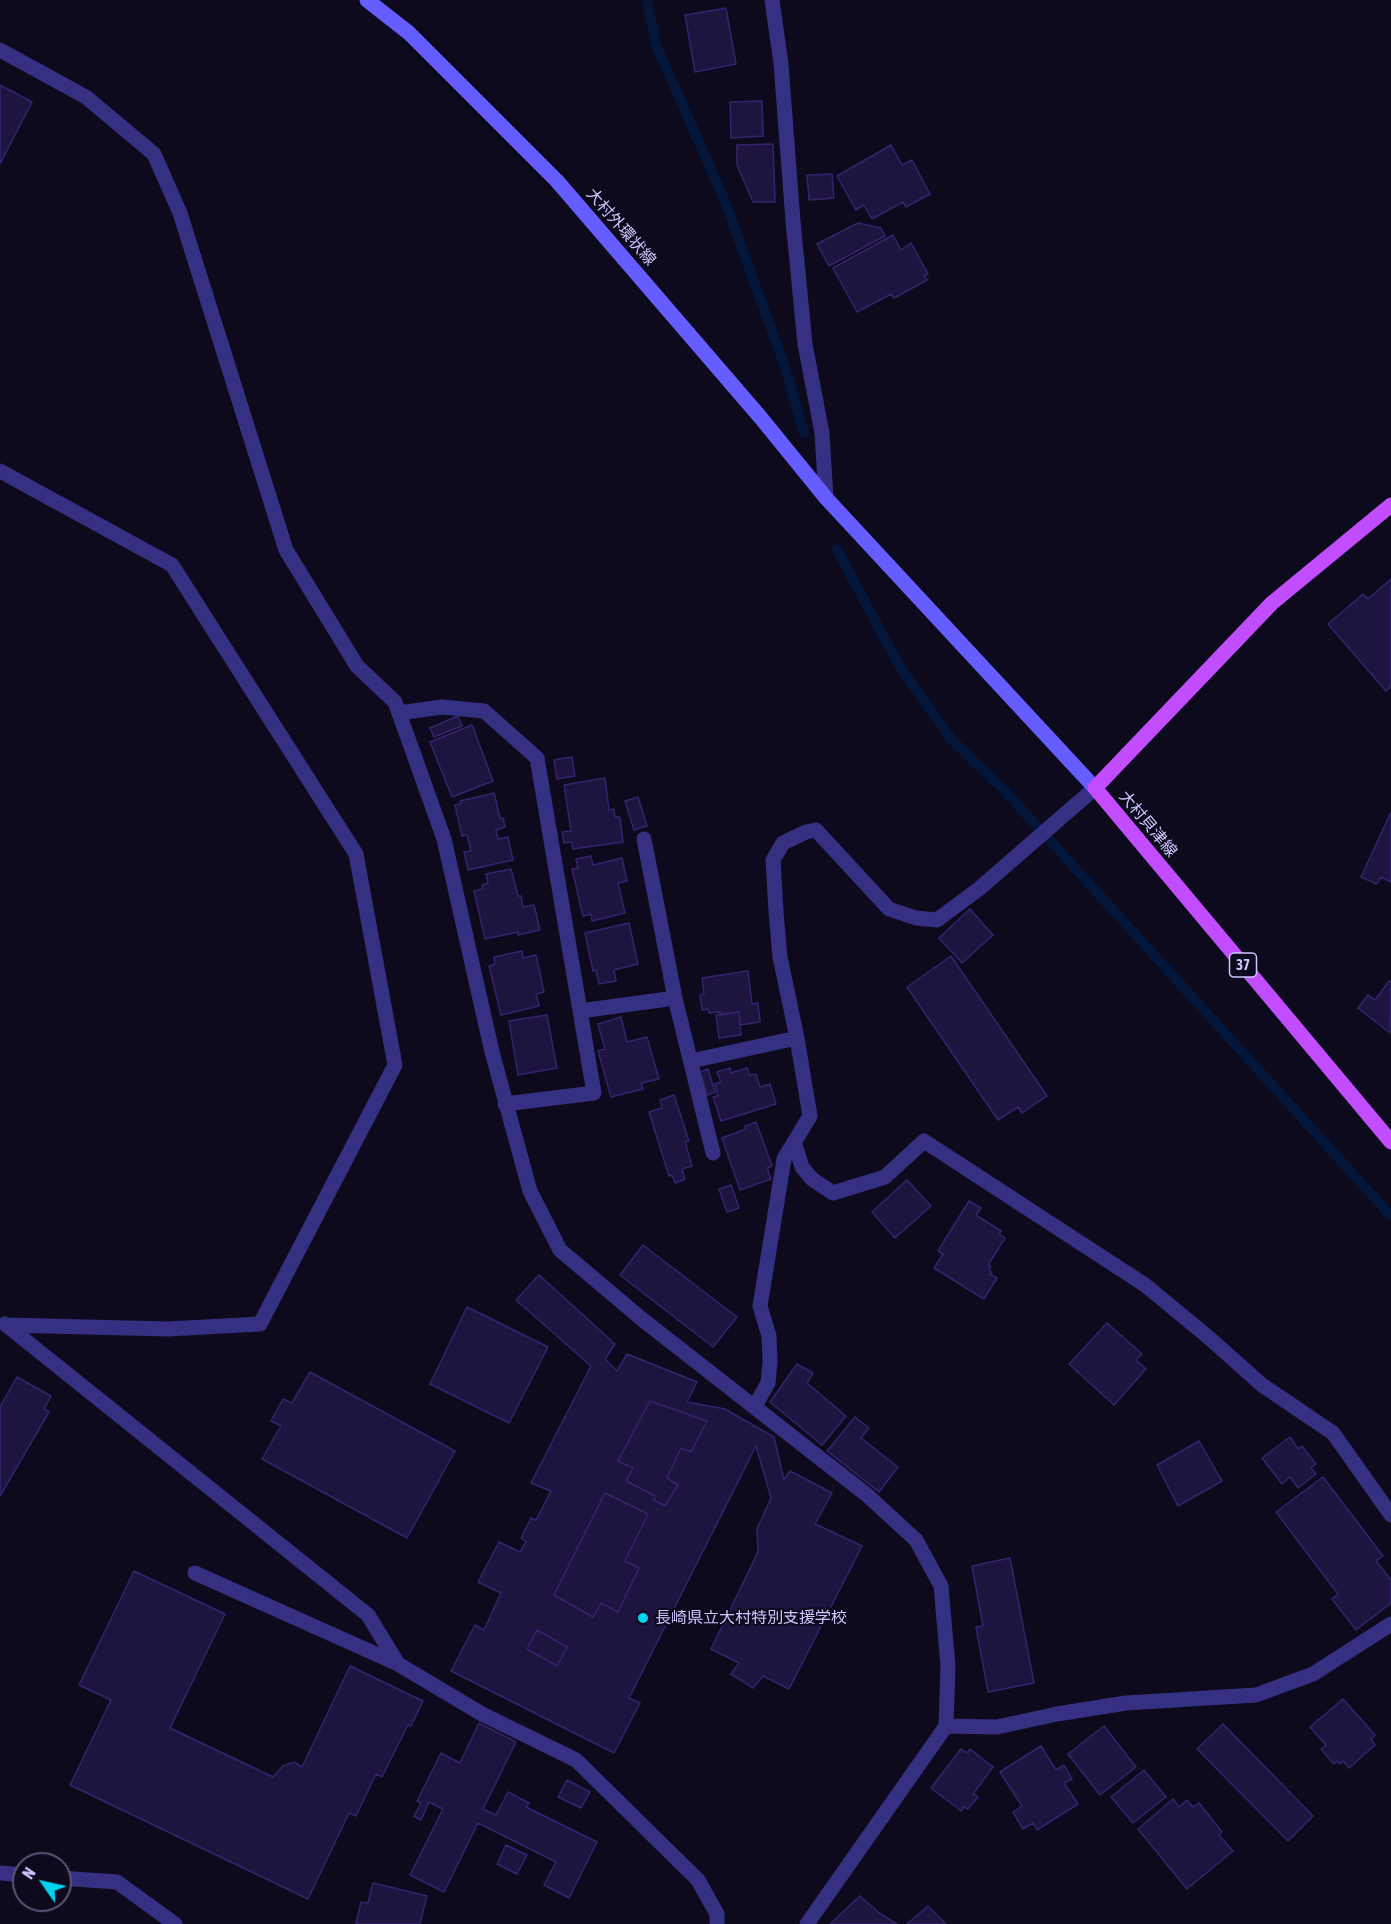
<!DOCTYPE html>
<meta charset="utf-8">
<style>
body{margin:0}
#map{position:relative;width:1391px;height:1924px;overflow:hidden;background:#0d0a1d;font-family:"Asap Condensed",sans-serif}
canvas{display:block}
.north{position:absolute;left:12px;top:1852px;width:60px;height:60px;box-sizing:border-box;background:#0d0a1d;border:2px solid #5a5577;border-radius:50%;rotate:304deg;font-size:16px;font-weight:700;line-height:24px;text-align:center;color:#cec6ff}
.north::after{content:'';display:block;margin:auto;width:21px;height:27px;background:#00d2f1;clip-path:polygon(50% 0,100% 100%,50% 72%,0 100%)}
</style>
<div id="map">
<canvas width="1391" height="1924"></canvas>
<div class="north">N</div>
</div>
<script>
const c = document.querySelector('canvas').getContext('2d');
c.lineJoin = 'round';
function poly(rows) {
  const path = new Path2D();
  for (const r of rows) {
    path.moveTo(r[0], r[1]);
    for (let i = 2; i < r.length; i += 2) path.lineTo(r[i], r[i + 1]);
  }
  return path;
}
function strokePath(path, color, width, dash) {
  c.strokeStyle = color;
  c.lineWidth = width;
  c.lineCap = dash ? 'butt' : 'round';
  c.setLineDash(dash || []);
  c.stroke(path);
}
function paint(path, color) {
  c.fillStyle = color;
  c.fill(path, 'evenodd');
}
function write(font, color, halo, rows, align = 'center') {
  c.font = font + ' "Asap Condensed","Noto Sans JP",sans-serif';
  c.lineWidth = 4.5;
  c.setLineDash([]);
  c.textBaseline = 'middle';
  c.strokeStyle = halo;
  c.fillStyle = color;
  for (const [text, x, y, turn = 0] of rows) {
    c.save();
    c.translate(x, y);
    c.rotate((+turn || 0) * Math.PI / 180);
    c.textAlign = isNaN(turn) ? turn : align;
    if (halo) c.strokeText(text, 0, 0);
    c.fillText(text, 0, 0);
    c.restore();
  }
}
strokePath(poly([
 [647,0,656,45,724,199,785,367,804,433],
 [837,550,900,667,951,739,1005,791,1391,1216]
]), '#04173b', 10);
const building = poly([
 [726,8,736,64,695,72,685,15,726,8],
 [0,85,32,102,0,164,0,85],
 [762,101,763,136,731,138,730,102,762,101],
 [773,144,775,202,753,202,737,165,737,145,773,144],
 [891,145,902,165,912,160,930,194,906,207,903,202,872,219,864,205,856,210,837,176,891,145],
 [832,174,834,198,809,200,807,175,832,174],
 [858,223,881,228,885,236,829,266,817,244,858,223],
 [893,235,901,250,911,243,928,274,924,276,927,280,894,298,891,294,857,312,833,268,893,235],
 [1391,579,1391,686,1386,691,1328,624,1363,594,1368,599,1391,579],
 [458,716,462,726,434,737,430,728,458,716],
 [472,725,493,781,452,797,430,742,472,725],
 [572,757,575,776,557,779,554,760,572,757],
 [605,778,609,810,614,809,615,817,620,817,623,842,573,849,572,842,564,843,562,832,571,831,564,785,605,778],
 [494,793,500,818,503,818,505,827,496,830,498,839,508,837,513,860,468,870,464,852,471,851,467,835,462,836,455,805,461,804,460,801,494,793],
 [638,797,647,826,634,830,625,801,638,797],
 [1391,812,1391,882,1381,877,1377,884,1361,877,1391,812],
 [591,856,593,865,622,858,627,881,618,883,625,913,592,921,591,914,583,916,572,869,578,868,576,859,591,856],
 [511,869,518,896,521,896,523,907,534,905,540,930,518,935,518,932,485,939,474,891,483,889,482,885,488,883,486,874,511,869],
 [970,909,993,935,962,963,939,938,970,909],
 [629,923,638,964,614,970,616,981,599,984,596,970,593,971,585,933,629,923],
 [522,951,523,958,536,955,544,992,536,994,539,1006,501,1015,489,966,495,964,494,957,522,951],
 [951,956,1047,1096,1022,1113,1018,1107,998,1120,907,987,951,956],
 [748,971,752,1004,758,1003,760,1022,740,1025,739,1012,720,1015,720,1012,709,1013,708,1009,702,1010,700,995,704,994,702,978,748,971],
 [1389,981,1391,982,1390,1033,1358,1008,1368,995,1375,1000,1389,981],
 [739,1012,741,1035,719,1038,716,1015,739,1012],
 [547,1015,557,1068,518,1075,509,1021,547,1015],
 [621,1017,627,1042,647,1037,659,1079,641,1083,643,1089,611,1097,598,1051,605,1049,598,1024,621,1017],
 [730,1068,731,1073,747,1068,749,1075,756,1074,760,1087,770,1084,776,1104,721,1121,713,1097,718,1096,715,1084,721,1082,717,1072,730,1068],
 [708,1069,715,1092,707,1095,700,1072,708,1069],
 [674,1095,689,1141,685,1142,692,1166,682,1169,685,1179,675,1183,672,1175,669,1176,649,1112,662,1108,660,1100,674,1095],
 [756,1122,772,1166,767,1168,771,1179,740,1190,722,1138,746,1129,745,1126,756,1122],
 [907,1180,931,1206,895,1238,872,1212,907,1180],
 [731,1185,739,1208,727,1212,719,1189,731,1185],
 [969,1201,981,1208,976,1215,1001,1231,999,1234,1005,1238,988,1265,991,1266,989,1270,992,1272,990,1274,997,1278,984,1299,934,1268,943,1254,938,1251,969,1201],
 [643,1245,737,1317,713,1347,620,1275,643,1245],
 [539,1275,615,1344,605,1359,617,1371,627,1354,697,1382,687,1402,725,1409,774,1437,784,1480,790,1471,832,1493,815,1524,862,1546,789,1689,763,1676,753,1688,731,1674,739,1663,711,1649,758,1552,757,1529,771,1498,756,1446,629,1698,640,1703,614,1753,451,1671,475,1625,484,1630,501,1593,478,1582,499,1542,520,1552,526,1542,521,1538,531,1518,536,1520,551,1491,531,1483,591,1366,516,1300,539,1275],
 [537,1630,567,1647,557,1666,527,1649,537,1630],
 [539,1275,615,1344,605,1359,617,1371,627,1354,697,1382,687,1402,725,1409,774,1437,784,1480,790,1471,832,1493,815,1524,862,1546,789,1689,763,1676,753,1688,731,1674,739,1663,711,1649,758,1552,757,1529,771,1498,756,1446,629,1698,640,1703,614,1753,451,1671,475,1625,484,1630,501,1593,478,1582,499,1542,520,1552,526,1542,521,1538,531,1518,536,1520,551,1491,531,1483,591,1366,516,1300,539,1275],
 [650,1401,707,1421,691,1452,681,1448,667,1478,678,1485,665,1506,654,1500,655,1496,626,1481,633,1468,618,1461,650,1401],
 [605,1493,648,1514,625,1561,639,1568,618,1612,601,1603,593,1617,554,1595,605,1493],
 [539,1275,615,1344,605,1359,617,1371,627,1354,697,1382,687,1402,725,1409,774,1437,784,1480,790,1471,832,1493,815,1524,862,1546,789,1689,763,1676,753,1688,731,1674,739,1663,711,1649,758,1552,757,1529,771,1498,756,1446,629,1698,640,1703,614,1753,451,1671,475,1625,484,1630,501,1593,478,1582,499,1542,520,1552,526,1542,521,1538,531,1518,536,1520,551,1491,531,1483,591,1366,516,1300,539,1275],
 [650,1401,707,1421,691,1452,681,1448,667,1478,678,1485,665,1506,654,1500,655,1496,626,1481,633,1468,618,1461,650,1401],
 [605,1493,648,1514,625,1561,639,1568,618,1612,601,1603,593,1617,554,1595,605,1493],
 [537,1630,567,1647,557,1666,527,1649,537,1630],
 [467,1307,548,1347,509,1423,430,1384,467,1307],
 [1107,1323,1142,1354,1136,1360,1146,1369,1114,1405,1069,1364,1107,1323],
 [797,1364,813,1373,807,1383,846,1416,822,1445,770,1402,797,1364],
 [310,1372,455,1451,407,1538,262,1459,281,1426,271,1421,283,1399,292,1403,310,1372],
 [17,1377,51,1396,44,1409,49,1412,0,1496,0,1407,17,1377],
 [855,1417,869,1428,861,1438,898,1467,879,1492,827,1451,855,1417],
 [1290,1437,1298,1449,1302,1446,1316,1464,1311,1468,1316,1474,1298,1488,1290,1477,1282,1484,1262,1458,1290,1437],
 [1199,1441,1222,1481,1178,1506,1157,1465,1199,1441],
 [1323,1477,1383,1556,1376,1561,1391,1580,1391,1603,1356,1630,1332,1599,1338,1594,1276,1512,1323,1477],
 [1010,1558,1034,1683,988,1692,976,1627,983,1626,972,1566,1010,1558],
 [134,1571,225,1614,170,1728,273,1777,283,1766,294,1762,302,1767,350,1666,423,1701,411,1726,408,1725,382,1777,376,1774,356,1816,349,1813,308,1899,70,1785,111,1700,79,1685,134,1571],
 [1343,1699,1375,1735,1371,1739,1375,1745,1349,1768,1343,1761,1340,1764,1338,1761,1334,1764,1321,1749,1326,1745,1310,1727,1343,1699],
 [479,1723,516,1742,483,1809,496,1815,508,1792,529,1803,526,1807,597,1842,569,1898,544,1885,556,1862,478,1823,444,1892,410,1875,443,1809,429,1802,421,1820,414,1816,421,1803,417,1801,441,1753,460,1763,479,1723],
 [1223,1724,1313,1816,1288,1841,1197,1749,1223,1724],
 [1104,1726,1136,1767,1100,1795,1068,1754,1104,1726],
 [1041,1746,1056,1770,1064,1765,1072,1779,1064,1783,1078,1804,1037,1830,1033,1823,1023,1829,1013,1812,1022,1806,1000,1772,1041,1746],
 [961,1749,967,1753,970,1749,993,1767,973,1794,978,1797,968,1809,964,1807,961,1811,931,1788,961,1749],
 [1144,1770,1166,1797,1133,1823,1111,1797,1144,1770],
 [567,1780,590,1792,581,1808,558,1797,567,1780],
 [1173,1799,1179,1807,1187,1800,1193,1807,1199,1803,1222,1832,1219,1835,1233,1851,1187,1889,1138,1829,1173,1799],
 [506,1845,527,1855,517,1874,497,1864,506,1845],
 [373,1883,427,1896,420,1924,356,1924,361,1902,368,1903,373,1883],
 [860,1896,879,1913,897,1924,830,1924,860,1896],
 [928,1906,946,1924,907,1924,928,1906]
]);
paint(building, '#1e1440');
strokePath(building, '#34246e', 1.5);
strokePath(poly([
 [0,471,172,565,356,854,395,1065,260,1324,168,1329,7,1325],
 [5,1324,368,1615,398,1664,482,1714,576,1760,698,1880],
 [195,1573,398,1664]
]), '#353081', 15);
strokePath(poly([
 [772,0,781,64,793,221,805,344,822,433,826,498],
 [0,50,86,97,154,154,180,213,286,550,357,666,395,702,444,839,492,1052,530,1191,560,1250,643,1320,867,1495,916,1540,941,1586,948,1666,946,1726,807,1924],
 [399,713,442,707,484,711,537,758,594,1093,505,1104],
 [675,998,713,1153],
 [580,1011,675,998,644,839],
 [691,1061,797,1038,780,957,776,912,773,860,783,843,806,832,816,830,889,909,916,918,937,920,980,888,1095,788],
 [794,1142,802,1167,812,1179,833,1193,885,1177,924,1141,1145,1285,1207,1336,1262,1385,1333,1433,1391,1515],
 [755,1406,768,1383,770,1362,769,1336,760,1306,784,1159,810,1116,797,1038],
 [946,1726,997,1727,1057,1714,1126,1703,1256,1695,1313,1674,1391,1624],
 [0,1873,24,1875],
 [60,1878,117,1882,175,1924],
 [698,1880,717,1914,717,1924]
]), '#353081', 15);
strokePath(poly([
 [367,0,409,33,557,181,761,418,826,498,1095,788]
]), '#655dff', 15);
strokePath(poly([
 [1391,505,1272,603,1095,788,1391,1142]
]), '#c14dff', 15);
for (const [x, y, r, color] of [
 [643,1618,6,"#00d2f1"]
]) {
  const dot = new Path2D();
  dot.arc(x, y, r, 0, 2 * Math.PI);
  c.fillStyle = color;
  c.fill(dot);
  strokePath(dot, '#0d0a1d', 2);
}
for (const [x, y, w] of [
 [1243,965,27]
]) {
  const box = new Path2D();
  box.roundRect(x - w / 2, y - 12, w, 24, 4.5);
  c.fillStyle = '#0d0a1d';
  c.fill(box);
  strokePath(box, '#cec6ff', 1.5);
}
write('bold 15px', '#cec6ff', null, [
 ["37",1243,965]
]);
write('16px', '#cec6ff', '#0d0a1d', [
 ["大村外環状線",621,227,49],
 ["大村貝津線",1148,824,50]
]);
write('16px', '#cec6ff', '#0d0a1d', [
 ["長崎県立大村特別支援学校",655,1618]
], 'left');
</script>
